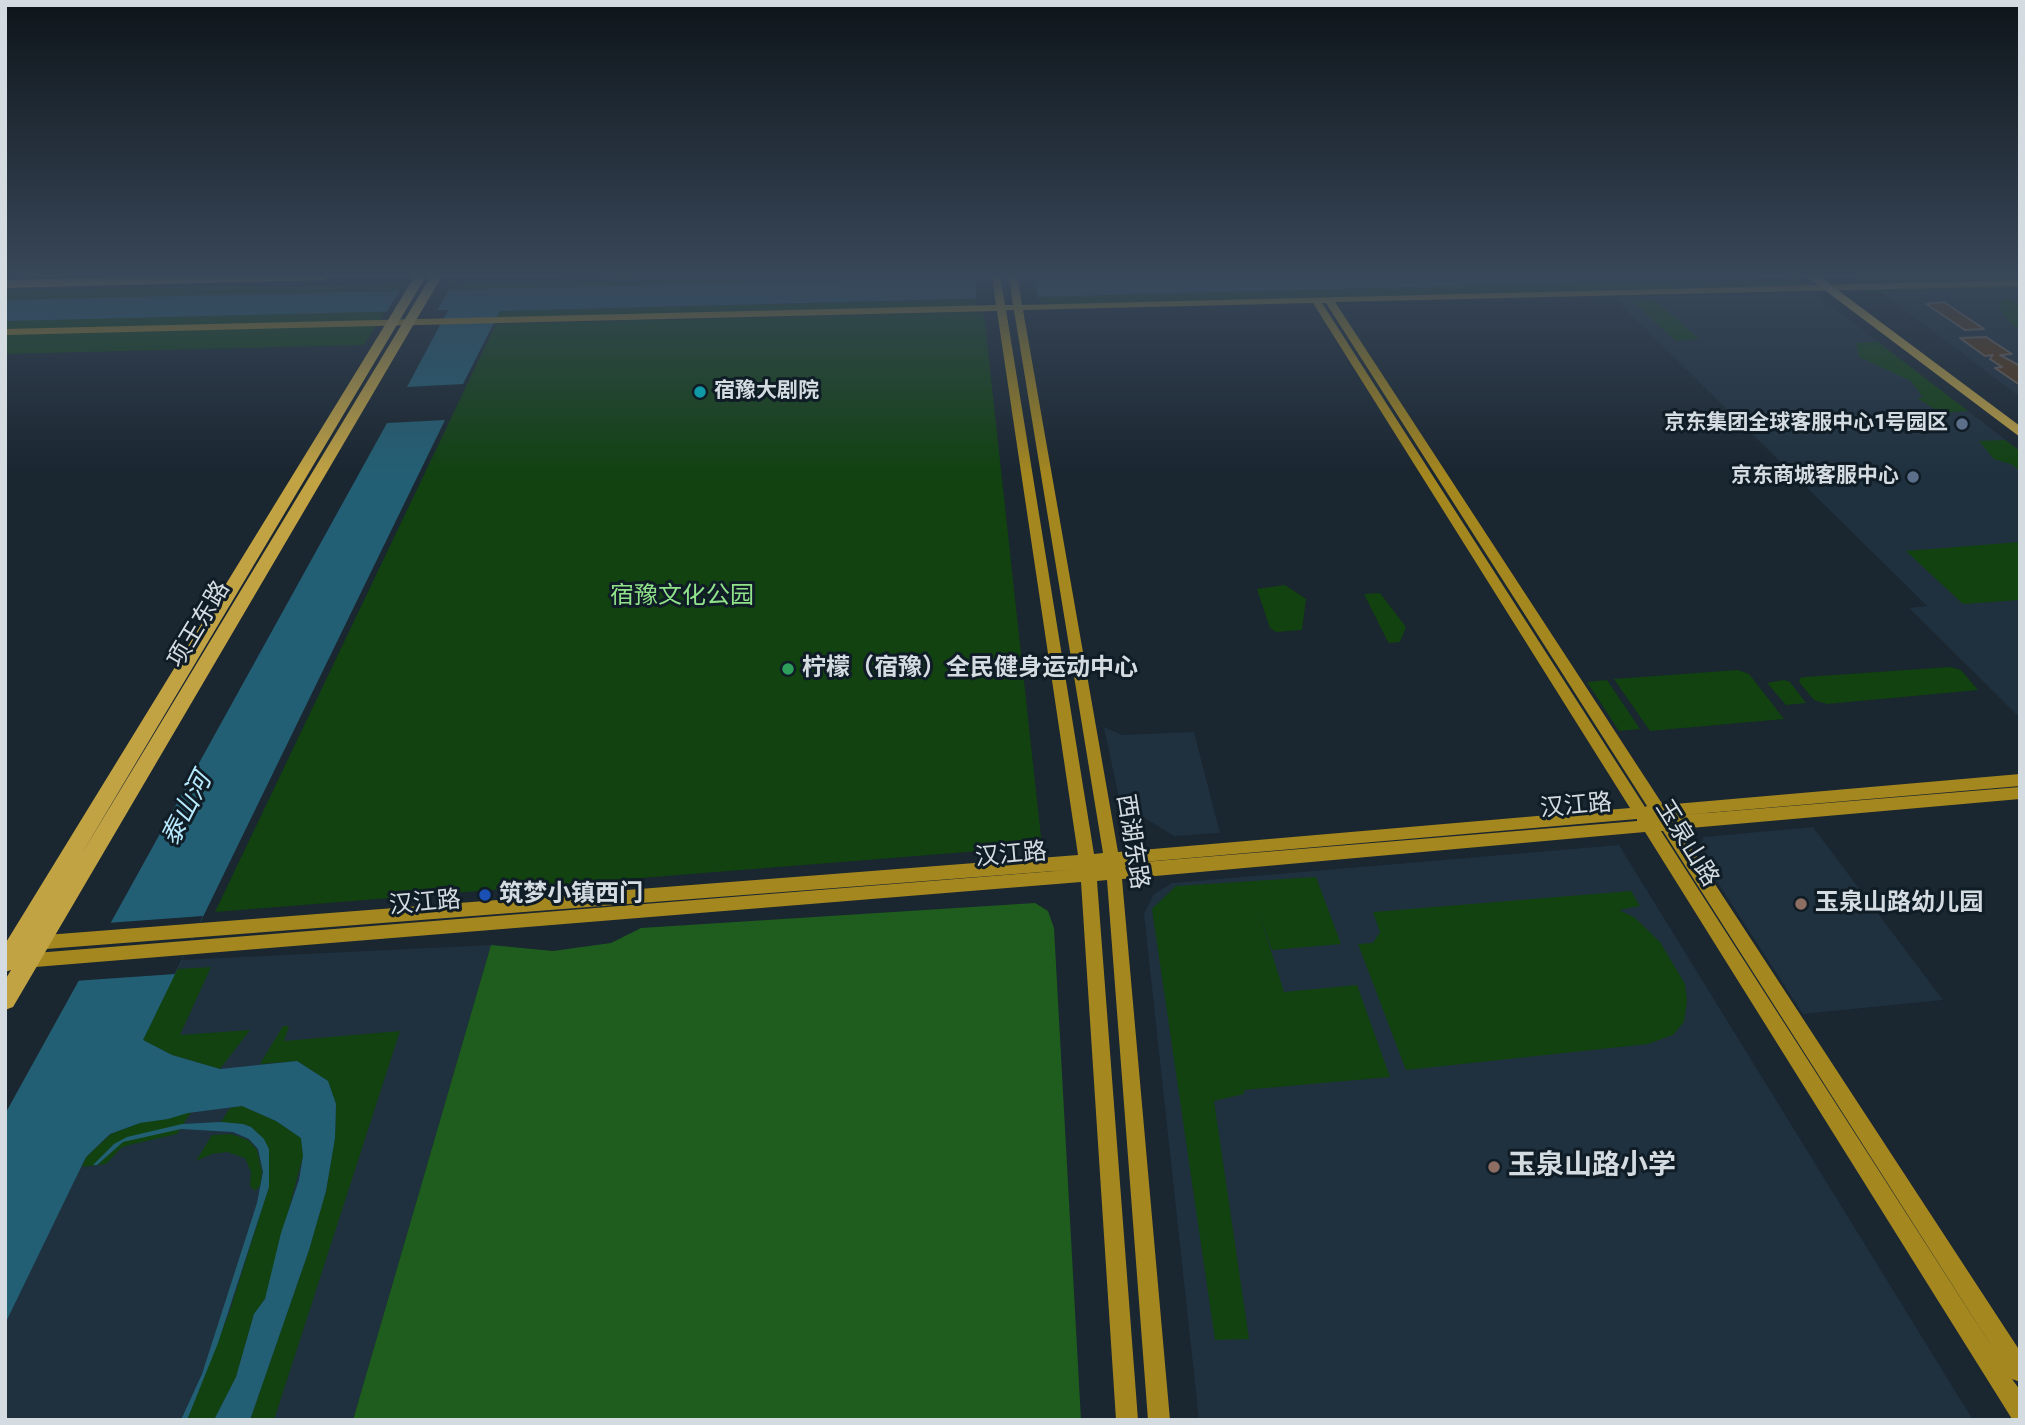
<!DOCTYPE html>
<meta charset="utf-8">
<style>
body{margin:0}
#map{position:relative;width:2025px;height:1425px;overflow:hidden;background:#1a2630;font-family:Jost,sans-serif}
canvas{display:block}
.frame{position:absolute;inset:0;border:7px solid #d4dce2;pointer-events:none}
</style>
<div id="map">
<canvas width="2025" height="1425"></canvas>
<div class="frame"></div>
</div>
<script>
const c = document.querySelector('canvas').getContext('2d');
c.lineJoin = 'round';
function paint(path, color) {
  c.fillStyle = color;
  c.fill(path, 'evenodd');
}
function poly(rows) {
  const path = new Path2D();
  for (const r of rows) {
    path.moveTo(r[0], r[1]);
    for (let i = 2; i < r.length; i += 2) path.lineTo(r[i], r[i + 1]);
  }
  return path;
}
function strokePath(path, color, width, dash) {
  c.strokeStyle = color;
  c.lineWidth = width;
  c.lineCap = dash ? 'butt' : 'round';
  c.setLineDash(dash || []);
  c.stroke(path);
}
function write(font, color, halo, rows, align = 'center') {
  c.font = font + ' Jost,"Noto Sans SC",sans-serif';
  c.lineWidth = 6;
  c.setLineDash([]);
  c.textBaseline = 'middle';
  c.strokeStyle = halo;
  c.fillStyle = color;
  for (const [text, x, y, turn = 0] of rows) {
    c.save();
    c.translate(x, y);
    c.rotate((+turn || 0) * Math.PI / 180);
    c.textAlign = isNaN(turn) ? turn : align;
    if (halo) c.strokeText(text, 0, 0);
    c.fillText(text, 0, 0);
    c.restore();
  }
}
paint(poly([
 [2020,288,2020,397,1881,292],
 [1813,292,2020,451,2020,718,1909,608,1927,606,1613,297],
 [1104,727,1122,735,1194,732,1220,833,1174,836,1120,803],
 [1813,827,1943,1000,1803,1014,1699,854,1703,837],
 [1619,845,1973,1420,1199,1420,1144,914,1154,894,1172,883],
 [491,945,353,1420,5,1420,5,1324,181,960]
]), '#1f303e');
paint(poly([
 [974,276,975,278,448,290,464,283,630,277],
 [1848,276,2020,276,2020,288,1868,292],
 [1798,277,1806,285,1804,287,1048,305,1039,301,1038,297],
 [403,284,364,345,5,354,5,291,227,285,267,287],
 [2009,297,2020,304,2020,328,2014,327,2001,311,1999,304,2002,299],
 [977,299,974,306,496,319,500,311],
 [1654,299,1699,339,1676,341,1631,300],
 [976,312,984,314,1042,846,215,912,496,324],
 [1878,342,1968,411,1941,413,1917,398,1923,397,1911,381,1859,357,1856,343],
 [2005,440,2020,451,2020,471,2011,464,1994,459,1979,441],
 [2020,542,2020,600,1963,604,1906,551],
 [1285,585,1306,599,1302,630,1276,632,1270,628,1257,589],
 [1380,593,1406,627,1400,642,1389,643,1386,638,1364,594],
 [1950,667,1961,670,1978,690,1827,704,1814,700,1799,682,1800,678,1805,677],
 [1738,670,1749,674,1784,719,1650,731,1614,679],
 [1607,680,1640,729,1619,731,1587,682],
 [1784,680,1790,682,1806,703,1786,705,1767,683],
 [1316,877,1341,944,1272,950,1260,916,1284,992,1357,985,1390,1077,1244,1090,1244,1094,1214,1101,1249,1339,1215,1340,1152,909,1176,886],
 [1631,891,1640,906,1619,910,1634,917,1660,942,1685,984,1687,1001,1684,1022,1673,1035,1648,1044,1406,1070,1358,944,1373,943,1380,932,1373,912],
 [211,967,180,1035,250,1030,220,1069,172,1055,143,1040,177,969],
 [283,1026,289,1026,284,1041,400,1031,274,1420,250,1420,309,1250,326,1191,335,1138,336,1104,328,1081,297,1061,260,1064],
 [242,1106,276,1121,301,1138,303,1156,265,1299,254,1314,236,1377,214,1420,187,1420,229,1313,269,1187,269,1149,263,1139,251,1127,243,1124,221,1122,230,1108],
 [191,1112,177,1134,129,1145,121,1148,106,1164,82,1167,86,1157,111,1134,140,1123],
 [231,1134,248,1140,257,1150,262,1172,260,1186,255,1191,250,1186,251,1172,245,1158,227,1152,212,1154,196,1161,212,1135]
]), '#114210');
paint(poly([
 [1035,903,1048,911,1054,928,1081,1420,353,1420,491,945,553,951,611,943,641,928]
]), '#1e5d1d');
paint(poly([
 [1040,276,1835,276,500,311,463,384,407,387,448,310,5,321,5,300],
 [445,420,143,1040,172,1055,220,1069,297,1061,328,1081,336,1104,335,1138,326,1191,309,1250,250,1420,214,1420,236,1377,254,1314,265,1299,281,1233,299,1180,303,1156,301,1138,276,1121,242,1106,188,1113,168,1119,140,1123,110,1134,86,1157,5,1324,5,1114,387,423],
 [221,1122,243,1124,251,1127,264,1139,269,1149,269,1187,218,1343,187,1420,181,1420,202,1374,257,1203,263,1172,258,1149,249,1139,233,1132,181,1129,123,1142,97,1165,93,1165,114,1144,127,1137,182,1124]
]), '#235f74');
paint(poly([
 [974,276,1034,276,1038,300,977,302],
 [450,288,436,312,386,313,401,289],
 [203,916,175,974,74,981,107,923]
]), '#1a2630');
const building = poly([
 [1944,302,1984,329,1965,330,1926,304,1944,302],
 [1986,337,2012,354,2000,355,2020,366,2020,385,1995,368,2002,367,1990,359,1993,355,1985,356,1960,338,1986,337]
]);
paint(building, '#593513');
strokePath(building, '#716357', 2);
paint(poly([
 [992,276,1000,276,1005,305,1013,305,1009,276,1017,276,1022,305,2020,280,2020,286,1335,302,1663,805,2020,774,2020,786,1671,816,2020,787,2020,799,1679,829,2020,1351,2020,1382,2012,1379,2020,1390,2020,1420,2012,1419,1645,832,1122,879,1170,1420,1148,1420,1107,880,1097,881,1138,1420,1116,1420,1081,882,23,968,17,966,15,961,17,956,23,954,1080,869,33,950,27,948,25,943,27,938,33,936,1078,855,997,311,5,335,5,329,996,305,992,276],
 [1313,303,1630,808,1118,852,1023,310,1313,303],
 [1322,303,1326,303,1647,806,1645,807,1322,303],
 [1006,310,1014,310,1103,853,1094,854,1006,310],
 [1637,819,1637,821,1120,864,1637,819],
 [1661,831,1663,831,1999,1358,1661,831]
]), '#a5871f');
paint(poly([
 [415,276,426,276,81,855,431,276,442,276,13,1007,5,1010,5,980,11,970,5,972,5,944,415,276],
 [1806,276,1819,276,2020,426,2020,437,1806,276]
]), '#c2a343');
paint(poly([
 [148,276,330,276,324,280,5,288,5,280,148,276]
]), '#e2bc44');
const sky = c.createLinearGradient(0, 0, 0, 476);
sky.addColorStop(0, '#0e151a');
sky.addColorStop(0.58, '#384759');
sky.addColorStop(1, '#38475900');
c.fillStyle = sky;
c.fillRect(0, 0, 2025, 476);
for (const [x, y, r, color] of [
 [700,392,7,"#0f9aa8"],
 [1962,424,7,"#5c6f8a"],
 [1913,477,7,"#5c6f8a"],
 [788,669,7,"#2e9e5b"],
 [485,895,7,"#1a4fb4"],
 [1801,904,7,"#8d6e63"],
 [1494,1167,7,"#8d6e63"]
]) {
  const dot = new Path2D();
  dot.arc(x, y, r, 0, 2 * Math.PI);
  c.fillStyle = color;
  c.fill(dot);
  strokePath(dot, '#101d26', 2.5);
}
write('bold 21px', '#d4dce2', '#101d26', [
 ["宿豫大剧院",714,392,"left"],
 ["京东集团全球客服中心1号园区",1948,424],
 ["京东商城客服中心",1899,477]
], 'right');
write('24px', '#90e38a', '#101d26', [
 ["宿豫文化公园",682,597]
]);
write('24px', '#d4dce2', '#101d26', [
 ["项王东路",200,625,-59],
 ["汉江路",1576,807,-5],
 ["西湖东路",1131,842,81],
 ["玉泉山路",1686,844,58],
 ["汉江路",1011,856,-5],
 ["汉江路",425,904,-5]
]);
write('bold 24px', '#d4dce2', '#101d26', [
 ["柠檬（宿豫）全民健身运动中心",802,669],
 ["筑梦小镇西门",499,895],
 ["玉泉山路幼儿园",1815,904]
], 'left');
write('italic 26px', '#b8eafe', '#101d26', [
 ["泰山河",188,810,-63]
]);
write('bold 28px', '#d4dce2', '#101d26', [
 ["玉泉山路小学",1508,1167]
], 'left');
</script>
